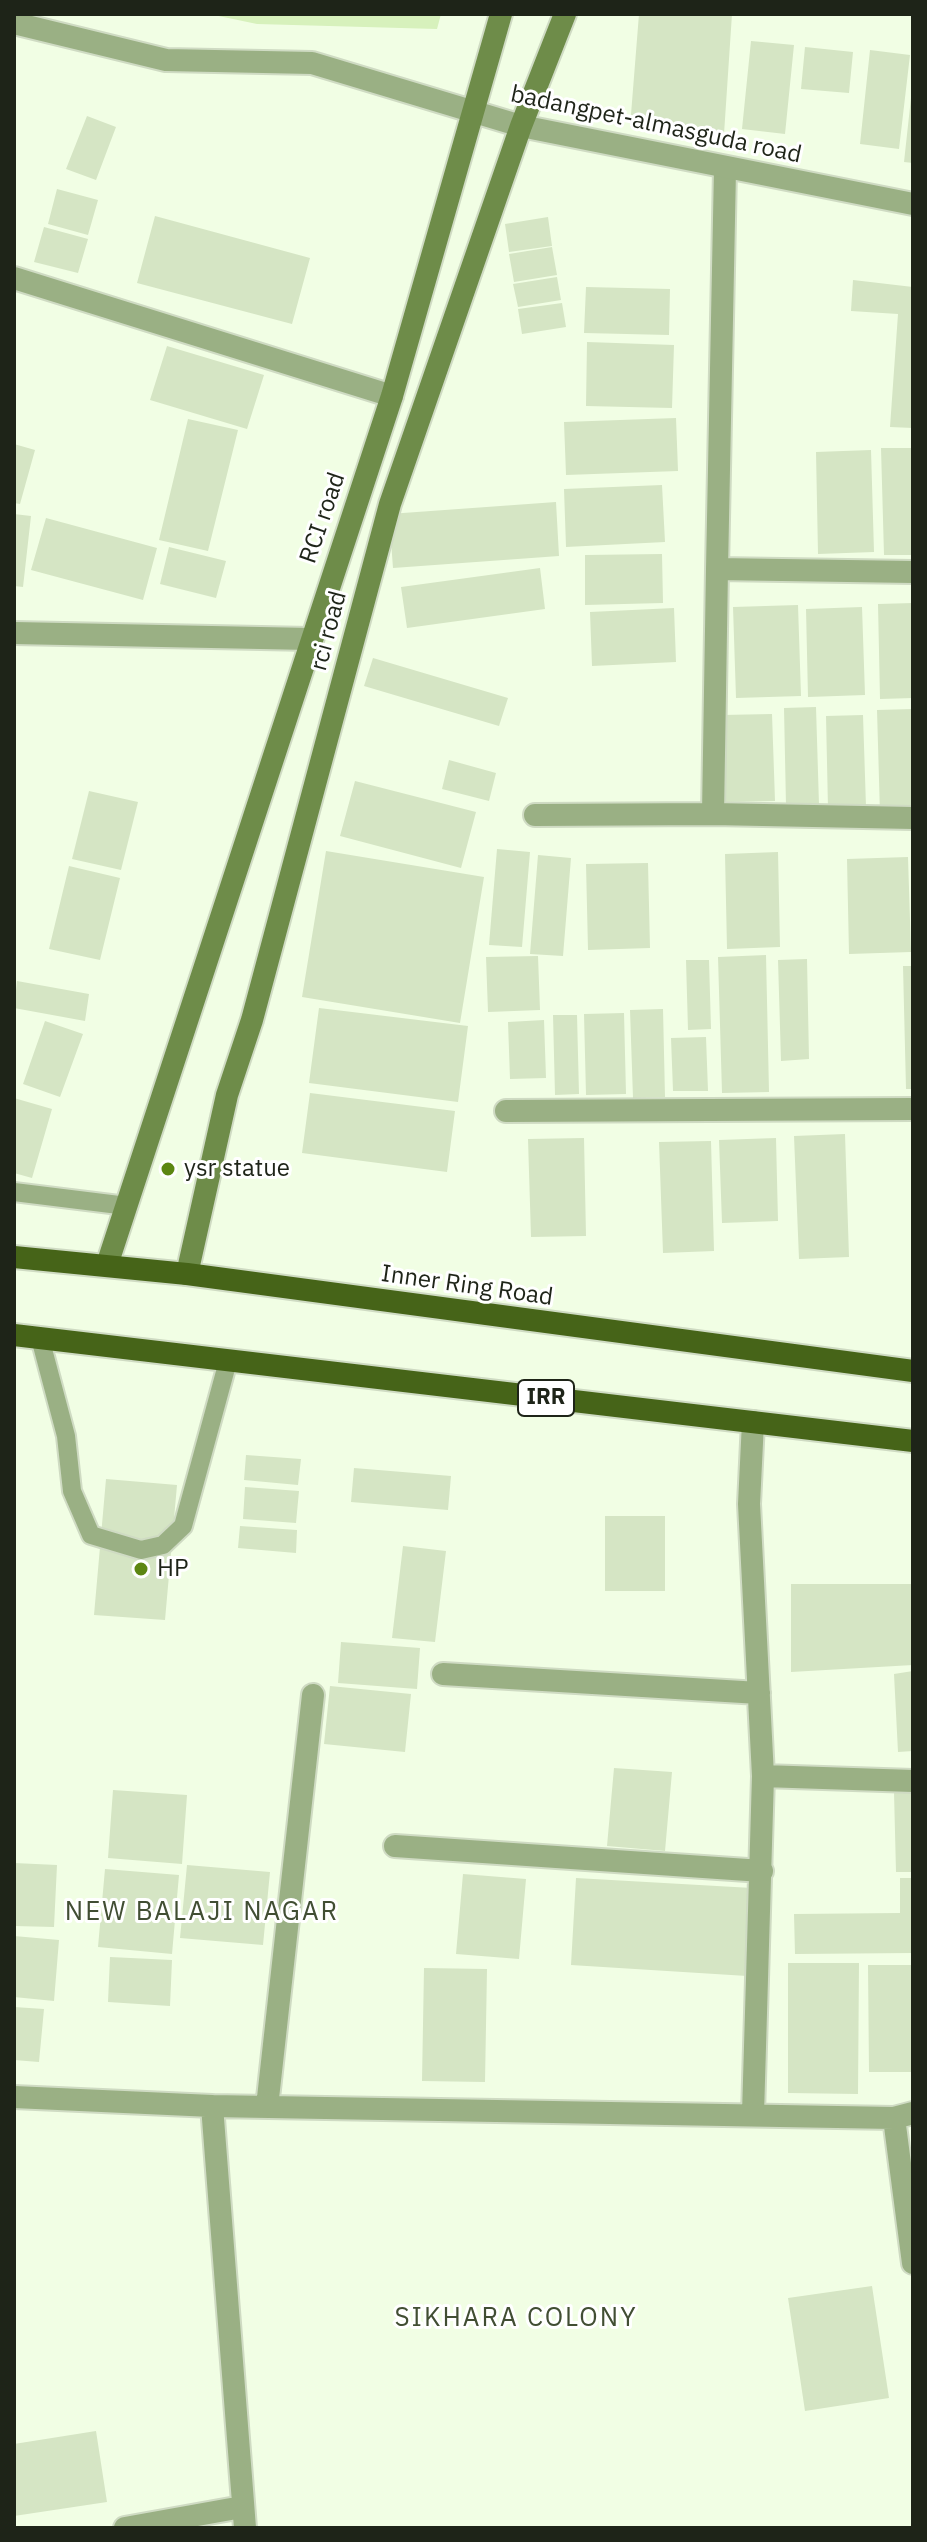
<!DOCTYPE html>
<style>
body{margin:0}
#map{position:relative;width:927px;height:2542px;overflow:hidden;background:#f1fee4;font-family:"IBM Plex Sans",sans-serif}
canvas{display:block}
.frame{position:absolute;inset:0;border:16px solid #1e2418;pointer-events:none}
</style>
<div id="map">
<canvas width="927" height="2542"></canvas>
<div class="frame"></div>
</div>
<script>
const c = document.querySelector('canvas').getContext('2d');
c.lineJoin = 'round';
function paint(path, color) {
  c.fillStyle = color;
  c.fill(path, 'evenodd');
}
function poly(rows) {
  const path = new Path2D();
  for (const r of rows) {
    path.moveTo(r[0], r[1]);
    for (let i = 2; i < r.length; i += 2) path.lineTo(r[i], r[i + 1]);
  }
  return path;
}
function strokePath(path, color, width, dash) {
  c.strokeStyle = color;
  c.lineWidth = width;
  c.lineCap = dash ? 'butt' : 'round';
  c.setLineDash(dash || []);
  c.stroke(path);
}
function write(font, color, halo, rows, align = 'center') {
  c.font = font + ' "IBM Plex Sans",sans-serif';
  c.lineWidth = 6;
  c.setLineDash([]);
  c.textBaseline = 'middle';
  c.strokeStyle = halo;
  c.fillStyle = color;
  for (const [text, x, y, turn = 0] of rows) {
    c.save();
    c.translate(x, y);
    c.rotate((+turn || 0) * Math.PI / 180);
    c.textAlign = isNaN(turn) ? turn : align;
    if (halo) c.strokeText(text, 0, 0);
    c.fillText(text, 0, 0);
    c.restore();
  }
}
paint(poly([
 [209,14,441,14,437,29,257,24]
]), '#d7f1bc');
paint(poly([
 [639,14,732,14,724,134,630,127],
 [751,41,794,45,785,134,742,129],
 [805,47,853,52,849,93,801,89],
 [870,50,910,55,899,149,860,144],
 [911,98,913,98,913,163,904,162],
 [87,116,116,127,96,180,66,169],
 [57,189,98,200,88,235,48,224],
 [155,216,310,258,292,324,137,283],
 [548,217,552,246,509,252,505,224],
 [44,227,88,239,78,273,34,262],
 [552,247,557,275,514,282,509,254],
 [557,277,561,300,518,307,513,284],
 [853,280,913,287,913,428,890,427,898,314,851,311],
 [586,287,670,289,669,335,584,333],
 [562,303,566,327,522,334,518,309],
 [587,342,674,345,672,408,586,406],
 [167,346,264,375,247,429,150,400],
 [676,418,678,471,566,475,564,422],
 [188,419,238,430,208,551,159,540],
 [14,444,35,450,20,504,14,503],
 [881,448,913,448,913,555,884,555],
 [871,450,874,552,818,554,816,452],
 [662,485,665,542,566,547,564,489],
 [556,502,559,556,393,568,389,514],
 [14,514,31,516,23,587,14,586],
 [46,518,157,548,143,600,31,570],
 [169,547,226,561,216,598,160,584],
 [662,554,663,603,585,605,585,555],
 [540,568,545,609,407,628,401,587],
 [913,603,913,698,880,699,878,604],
 [798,605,801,696,736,698,733,607],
 [862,607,865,695,808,697,806,609],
 [674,608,676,662,592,666,590,612],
 [373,658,508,698,499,726,364,686],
 [816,707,819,805,786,806,784,708],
 [913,709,913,812,880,814,877,710],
 [772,714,775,801,724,802,722,715],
 [863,715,866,807,828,809,826,716],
 [449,760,496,773,489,801,442,789],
 [355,781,476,812,461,868,340,836],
 [89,791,138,802,121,870,72,859],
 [497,849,530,852,522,947,489,945],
 [326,851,484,877,460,1023,302,997],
 [778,852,780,947,727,949,725,854],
 [538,855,571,858,563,956,530,954],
 [908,857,911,952,849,954,847,859],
 [648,863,650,948,588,950,586,864],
 [69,866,120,878,100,960,49,949],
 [766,955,769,1092,722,1093,718,957],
 [538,956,540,1010,488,1012,486,957],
 [807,959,809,1059,781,1061,778,960],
 [686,960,709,960,711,1029,688,1030],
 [903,966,913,966,913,1089,906,1089],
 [17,981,89,994,85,1021,14,1008],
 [319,1008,468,1026,458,1102,309,1083],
 [663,1009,665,1097,633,1098,630,1010],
 [624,1013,626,1094,586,1095,584,1014],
 [553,1015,577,1015,579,1094,555,1095],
 [544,1020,546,1078,510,1079,508,1022],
 [45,1021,83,1034,60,1097,23,1084],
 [706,1037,708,1091,673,1091,671,1038],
 [310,1093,455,1111,447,1172,302,1153],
 [14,1098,52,1109,32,1178,14,1173],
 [845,1134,849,1257,799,1259,794,1136],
 [584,1138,586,1236,531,1237,528,1139],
 [776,1138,778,1221,722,1223,719,1140],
 [711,1141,714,1251,663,1253,659,1142],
 [246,1455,301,1459,298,1485,244,1480],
 [354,1468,451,1476,448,1510,351,1502],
 [106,1479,177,1485,165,1620,94,1615],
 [245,1487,299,1491,296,1523,243,1519],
 [605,1516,665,1516,665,1591,605,1591],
 [240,1526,297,1530,296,1553,238,1548],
 [403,1546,446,1551,435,1642,392,1638],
 [791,1584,913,1584,913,1665,791,1672],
 [341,1642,420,1648,417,1689,338,1683],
 [913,1671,913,1751,898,1752,894,1674],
 [330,1686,411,1694,405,1752,324,1744],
 [614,1768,672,1772,665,1851,607,1846],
 [113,1790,187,1795,182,1864,108,1858],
 [913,1791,913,1872,896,1872,894,1792],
 [14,1863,57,1865,54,1927,14,1926],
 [187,1865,270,1872,263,1945,180,1938],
 [105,1869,179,1875,172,1954,98,1947],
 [463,1874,526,1879,519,1959,456,1954],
 [576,1878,752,1888,747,1976,571,1965],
 [900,1878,913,1878,913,1953,795,1954,794,1914,900,1913],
 [14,1936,59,1940,54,2001,14,1997],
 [110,1957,172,1960,170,2006,108,2002],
 [788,1963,859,1963,858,2094,788,2093],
 [868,1965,913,1965,913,2072,869,2072],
 [424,1968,487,1969,485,2082,422,2081],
 [14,2007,44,2009,39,2062,14,2060],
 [872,2286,889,2398,805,2411,788,2298],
 [96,2431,107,2502,14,2516,14,2444]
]), '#d5e5c4');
const service = poly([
 [14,1192,127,1206],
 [40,1338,66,1436,72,1491,91,1535,141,1550,163,1545,183,1526,228,1361]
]);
const minor = poly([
 [14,278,392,396],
 [717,569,725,169],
 [14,633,310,639],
 [713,814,913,818],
 [535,815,713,814,717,569,913,572],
 [506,1111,913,1109],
 [443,1674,759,1693],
 [763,1776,913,1781],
 [395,1846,762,1871],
 [14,2097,212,2106],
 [267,2107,313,1695],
 [913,2113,894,2118,913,2263],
 [753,2114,763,1776,749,1504,753,1422],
 [125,2528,242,2507],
 [245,2528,212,2106,894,2118]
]);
const tertiary = poly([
 [14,23,166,60,312,63,521,126,913,204]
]);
const secondary = poly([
 [107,1265,392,396,501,14],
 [187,1274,227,1095,252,1020,390,504,521,126,565,14]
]);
const trunk = poly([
 [14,1257,187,1274,913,1371],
 [14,1335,913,1441]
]);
strokePath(service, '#cfdbc3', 22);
strokePath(minor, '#cfdbc3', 26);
strokePath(tertiary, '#cfdbc3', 26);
strokePath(secondary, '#cfdbc3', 26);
strokePath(trunk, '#cfdbc3', 26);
strokePath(service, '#9ab084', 18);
strokePath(minor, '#9ab084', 22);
strokePath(tertiary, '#9ab084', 22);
strokePath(secondary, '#6e8c49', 22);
strokePath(trunk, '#466418', 22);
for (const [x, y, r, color] of [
 [168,1169,8,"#5c8612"],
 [141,1569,8,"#5c8612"]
]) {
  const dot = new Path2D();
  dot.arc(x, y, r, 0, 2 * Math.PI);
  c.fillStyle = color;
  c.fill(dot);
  strokePath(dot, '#fff', 3);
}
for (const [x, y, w] of [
 [546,1398,56]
]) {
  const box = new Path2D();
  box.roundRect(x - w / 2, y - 18, w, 36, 6);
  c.fillStyle = '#fff';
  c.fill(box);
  strokePath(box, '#1e2418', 2);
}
write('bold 22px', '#1e2418', null, [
 ["IRR",546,1398]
]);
write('24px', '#1e2418', '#fff', [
 ["badangpet-almasguda road",656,125,12],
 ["RCI road",323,518,-71],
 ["rci road",329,631,-75],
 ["Inner Ring Road",467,1286,8]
]);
write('24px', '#1e2418', '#fff', [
 ["ysr statue",184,1169],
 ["HP",157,1569]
], 'left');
c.letterSpacing = '2px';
write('26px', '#414e33', '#fff', [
 ["NEW BALAJI NAGAR",202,1912],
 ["SIKHARA COLONY",516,2318]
]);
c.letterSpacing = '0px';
</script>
